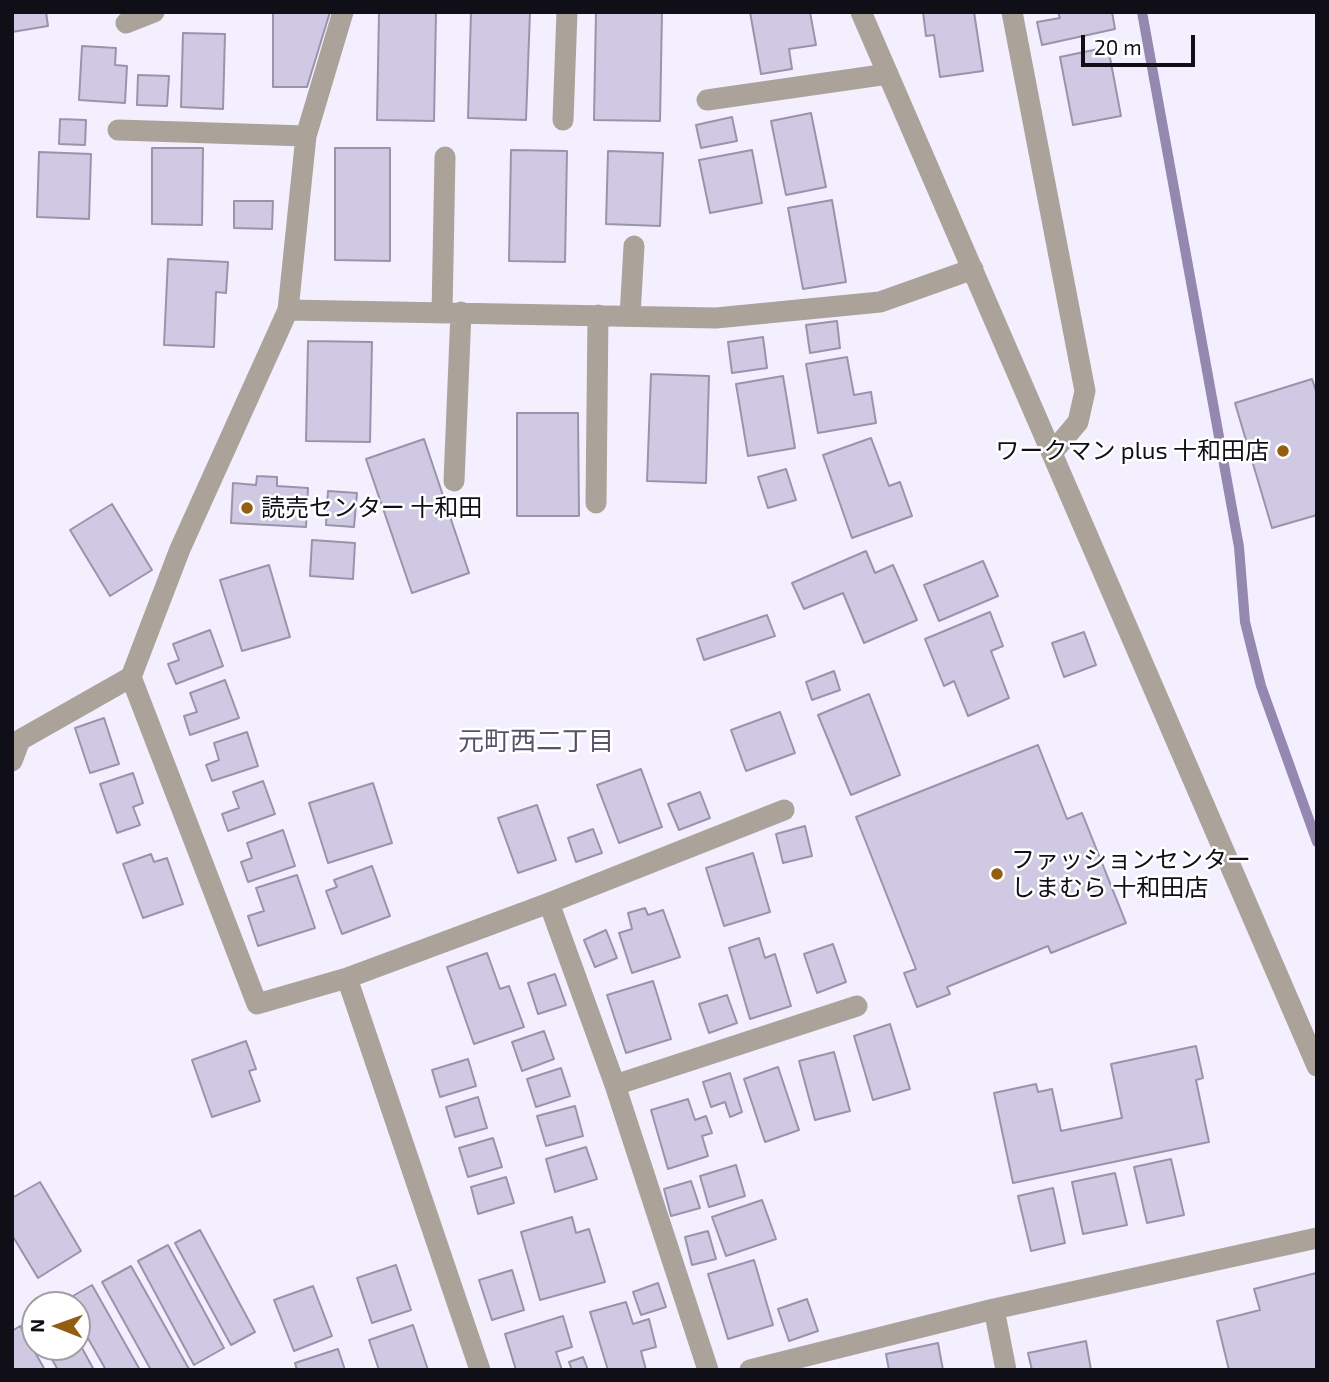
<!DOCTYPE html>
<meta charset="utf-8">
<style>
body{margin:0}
#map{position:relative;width:1329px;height:1382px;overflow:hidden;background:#f3efff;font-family:"Exo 2",sans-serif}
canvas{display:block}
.frame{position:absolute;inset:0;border:14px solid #100e17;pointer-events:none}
.north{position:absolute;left:21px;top:1291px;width:70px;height:70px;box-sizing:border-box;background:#fff;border:2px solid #9f9fa2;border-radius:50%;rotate:271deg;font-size:19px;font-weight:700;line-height:28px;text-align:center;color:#100e17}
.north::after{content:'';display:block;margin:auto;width:24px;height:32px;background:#925e12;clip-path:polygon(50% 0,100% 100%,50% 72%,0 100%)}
.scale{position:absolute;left:1081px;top:35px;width:114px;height:32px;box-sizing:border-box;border:4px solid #100e17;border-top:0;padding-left:9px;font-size:21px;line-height:24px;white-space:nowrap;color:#100e17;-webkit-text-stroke:5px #fff;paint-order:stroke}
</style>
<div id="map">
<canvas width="1329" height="1382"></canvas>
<div class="frame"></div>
<div class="north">N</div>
<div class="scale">20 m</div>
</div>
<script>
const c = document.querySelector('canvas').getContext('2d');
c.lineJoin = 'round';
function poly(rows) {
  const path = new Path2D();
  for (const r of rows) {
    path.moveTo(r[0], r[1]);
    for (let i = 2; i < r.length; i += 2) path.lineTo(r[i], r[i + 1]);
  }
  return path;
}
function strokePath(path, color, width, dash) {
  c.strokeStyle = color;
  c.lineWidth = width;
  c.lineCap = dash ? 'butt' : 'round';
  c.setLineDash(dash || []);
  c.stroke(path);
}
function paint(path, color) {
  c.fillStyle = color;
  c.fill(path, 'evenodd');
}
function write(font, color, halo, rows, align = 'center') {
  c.font = font + ' "Exo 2","Noto Sans JP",sans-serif';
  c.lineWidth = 5;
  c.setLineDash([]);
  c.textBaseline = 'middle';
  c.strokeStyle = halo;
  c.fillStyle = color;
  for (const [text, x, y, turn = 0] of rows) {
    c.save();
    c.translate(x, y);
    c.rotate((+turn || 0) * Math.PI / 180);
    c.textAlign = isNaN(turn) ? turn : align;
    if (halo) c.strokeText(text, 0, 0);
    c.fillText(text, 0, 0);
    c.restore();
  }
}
strokePath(poly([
 [1142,12,1239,547,1245,622,1261,686,1317,842]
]), '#9488b0', 10);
const building = poly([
 [12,12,46,12,48,26,12,32,12,12],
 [330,12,307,87,273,87,273,13,330,12],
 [379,12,436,12,434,121,377,120,379,12],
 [471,12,530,12,526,120,468,118,471,12],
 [596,12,662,12,660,121,594,120,596,12],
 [750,12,810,12,816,45,789,49,792,69,761,74,750,12],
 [923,12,974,12,983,71,940,77,934,35,926,36,923,12],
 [1058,12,1112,12,1115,29,1042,45,1037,22,1060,18,1058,12],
 [183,33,225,34,223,109,181,107,183,33],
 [82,46,116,48,115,65,127,66,125,103,79,100,82,46],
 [1108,47,1121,116,1073,125,1060,57,1108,47],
 [138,75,169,76,167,106,137,105,138,75],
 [811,113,826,187,786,195,771,121,811,113],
 [732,117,737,141,701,148,696,125,732,117],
 [60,119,86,120,85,145,59,144,60,119],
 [152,148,203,148,202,225,152,224,152,148],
 [335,148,390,148,390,261,335,260,335,148],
 [511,150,567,151,565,262,509,261,511,150],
 [752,150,762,203,710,213,699,160,752,150],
 [608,151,663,153,660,226,606,224,608,151],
 [39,152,91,154,89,219,37,217,39,152],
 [832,200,846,282,803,289,788,208,832,200],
 [234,201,273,201,272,229,234,228,234,201],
 [168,259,228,262,226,293,216,292,214,347,164,345,168,259],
 [837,321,840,348,810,353,806,325,837,321],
 [763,337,767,368,732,373,728,342,763,337],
 [308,341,372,342,370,442,306,441,308,341],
 [847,357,854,395,871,392,876,423,818,433,806,364,847,357],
 [651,374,709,376,706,483,647,481,651,374],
 [783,376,795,448,748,456,736,384,783,376],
 [1312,379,1317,394,1317,515,1272,528,1235,403,1312,379],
 [517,413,578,413,579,516,517,516,517,413],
 [871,438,889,486,900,482,912,516,852,538,823,455,871,438],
 [424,439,469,573,412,593,366,459,424,439],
 [786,469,796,500,768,508,758,477,786,469],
 [257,476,277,477,277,486,308,488,306,527,231,523,233,483,256,485,257,476],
 [328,491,357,493,354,527,326,525,328,491],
 [112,504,152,570,110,596,70,530,112,504],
 [312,540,355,543,353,579,310,576,312,540],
 [866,551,875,573,893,565,917,620,864,643,843,593,804,609,792,583,866,551],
 [983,561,998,596,939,621,924,585,983,561],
 [269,565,290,637,242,651,220,580,269,565],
 [990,612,1003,646,991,651,1009,698,968,716,954,681,944,686,925,639,990,612],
 [767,615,775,636,704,660,697,639,767,615],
 [210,630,223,666,176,684,168,664,179,660,173,644,210,630],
 [1084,632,1096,665,1064,677,1052,643,1084,632],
 [834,671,840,690,812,700,806,682,834,671],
 [225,680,239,718,190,735,184,716,197,712,190,693,225,680],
 [869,694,900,775,851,795,818,715,869,694],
 [780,712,795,753,746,771,731,730,780,712],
 [104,718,119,764,90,773,75,728,104,718],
 [247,732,258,766,212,781,206,765,219,760,214,743,247,732],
 [1038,745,1067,819,1082,813,1126,923,1051,953,1048,946,947,987,950,994,917,1007,904,973,916,969,856,817,1038,745],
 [641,769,662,827,619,843,597,785,641,769],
 [133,773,143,803,133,807,140,825,117,833,100,784,133,773],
 [263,781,275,814,228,831,222,814,239,808,233,792,263,781],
 [373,783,392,843,328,863,309,803,373,783],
 [700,792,710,818,679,830,668,804,700,792],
 [537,805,556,860,518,873,498,818,537,805],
 [805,826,812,856,783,863,776,834,805,826],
 [593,829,602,853,576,862,568,838,593,829],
 [283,830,295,866,248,882,241,862,252,858,247,843,283,830],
 [753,853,770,912,724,926,706,868,753,853],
 [151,854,154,862,167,858,183,904,143,918,123,864,151,854],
 [372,866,390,916,342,934,326,891,337,887,334,880,372,866],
 [297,875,315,928,258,946,248,916,264,911,256,888,297,875],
 [645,908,648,915,663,910,680,957,632,973,619,933,632,929,628,913,645,908],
 [606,930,617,958,595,967,584,940,606,930],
 [759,938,765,958,775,954,791,1006,750,1019,729,948,759,938],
 [833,944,846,982,817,993,804,954,833,944],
 [487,953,500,989,509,986,524,1027,474,1044,447,967,487,953],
 [555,974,566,1005,538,1014,528,983,555,974],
 [653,981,671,1039,626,1053,607,995,653,981],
 [727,995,737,1023,709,1033,699,1004,727,995],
 [890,1024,910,1089,873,1100,854,1036,890,1024],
 [544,1031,554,1059,522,1071,512,1042,544,1031],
 [246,1041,256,1069,249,1071,260,1101,212,1117,192,1060,246,1041],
 [1196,1046,1203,1078,1196,1080,1209,1142,1013,1183,994,1093,1036,1084,1038,1092,1052,1089,1061,1131,1122,1118,1111,1064,1196,1046],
 [834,1052,850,1111,815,1120,799,1061,834,1052],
 [468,1059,476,1086,440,1097,432,1070,468,1059],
 [778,1067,799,1130,765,1142,744,1079,778,1067],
 [561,1068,570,1096,536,1107,527,1079,561,1068],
 [730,1073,742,1112,730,1117,725,1102,711,1107,703,1082,730,1073],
 [478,1097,487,1128,455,1137,446,1107,478,1097],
 [688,1099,695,1120,706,1116,712,1133,702,1136,708,1156,668,1169,651,1110,688,1099],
 [575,1106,583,1136,546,1146,537,1116,575,1106],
 [493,1138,502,1167,468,1177,459,1148,493,1138],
 [586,1147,597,1179,555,1192,546,1159,586,1147],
 [1171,1159,1184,1215,1147,1223,1134,1167,1171,1159],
 [736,1165,745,1196,709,1207,700,1176,736,1165],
 [1115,1173,1127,1225,1083,1234,1072,1182,1115,1173],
 [506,1177,514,1203,478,1214,471,1187,506,1177],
 [691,1181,700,1208,671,1216,664,1189,691,1181],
 [40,1182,81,1251,38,1278,12,1235,12,1198,40,1182],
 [1053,1188,1065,1243,1031,1251,1018,1196,1053,1188],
 [762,1200,776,1239,726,1256,712,1217,762,1200],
 [572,1217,576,1233,589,1229,605,1282,540,1300,521,1232,572,1217],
 [200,1230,255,1332,231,1345,175,1243,200,1230],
 [708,1231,716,1259,692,1265,685,1237,708,1231],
 [168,1245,224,1348,194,1365,138,1261,168,1245],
 [754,1260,773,1325,728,1339,708,1274,754,1260],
 [396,1265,411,1310,372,1323,357,1278,396,1265],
 [131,1266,189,1369,189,1370,151,1370,102,1282,131,1266],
 [512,1270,524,1310,492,1320,479,1280,512,1270],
 [1316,1273,1317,1370,1229,1370,1217,1321,1260,1310,1254,1289,1316,1273],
 [658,1283,666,1307,641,1315,633,1292,658,1283],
 [92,1285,140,1370,106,1370,77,1319,77,1305,69,1305,66,1300,92,1285],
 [313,1286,332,1336,294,1351,274,1300,313,1286],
 [807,1299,818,1331,789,1341,778,1309,807,1299],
 [626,1302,633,1324,649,1319,656,1347,641,1351,646,1370,608,1370,590,1312,626,1302],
 [563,1316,572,1347,556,1352,562,1370,516,1370,505,1334,563,1316],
 [413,1325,428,1370,379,1370,369,1340,413,1325],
 [20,1326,45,1370,12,1370,12,1331,20,1326],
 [77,1339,94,1370,58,1370,45,1347,77,1347,77,1339],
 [1086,1341,1091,1370,1032,1370,1028,1353,1086,1341],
 [938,1343,943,1370,889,1370,886,1354,938,1343],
 [338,1349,345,1370,297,1370,295,1363,338,1349],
 [583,1357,588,1370,572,1370,569,1362,583,1357]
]);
paint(building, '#d0c9e3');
strokePath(building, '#9a93ac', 2);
strokePath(poly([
 [861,12,1317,1066],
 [1012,12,1085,391,1078,422,1052,453],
 [126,23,154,12],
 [707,100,888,74],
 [563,120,567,12],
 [118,130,306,136],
 [288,310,306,136,343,12],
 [442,313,445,157],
 [630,316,634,246],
 [454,481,461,312],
 [596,503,598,315],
 [131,677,257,1004,347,978,480,1370],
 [12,761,20,740,131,677,180,549,288,310,716,318,880,302,973,269],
 [549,903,615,1085,708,1370],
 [347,978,549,903,784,810],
 [615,1085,857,1006],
 [994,1309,1006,1370],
 [750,1370,994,1309,1317,1238]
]), '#aba39a', 21);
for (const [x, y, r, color] of [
 [1283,451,7,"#925e12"],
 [247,508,7,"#925e12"],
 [997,874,7,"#925e12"]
]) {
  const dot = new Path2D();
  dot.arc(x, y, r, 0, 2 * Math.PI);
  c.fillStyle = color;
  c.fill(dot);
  strokePath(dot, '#fff', 2.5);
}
write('24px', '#100e17', '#fff', [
 ["ワークマン plus 十和田店",1269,451,"right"],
 ["読売センター 十和田",261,508],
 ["ファッションセンター",1011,860],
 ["しまむら 十和田店",1011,888]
], 'left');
write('26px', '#585268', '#fff', [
 ["元町西二丁目",536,741]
]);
</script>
